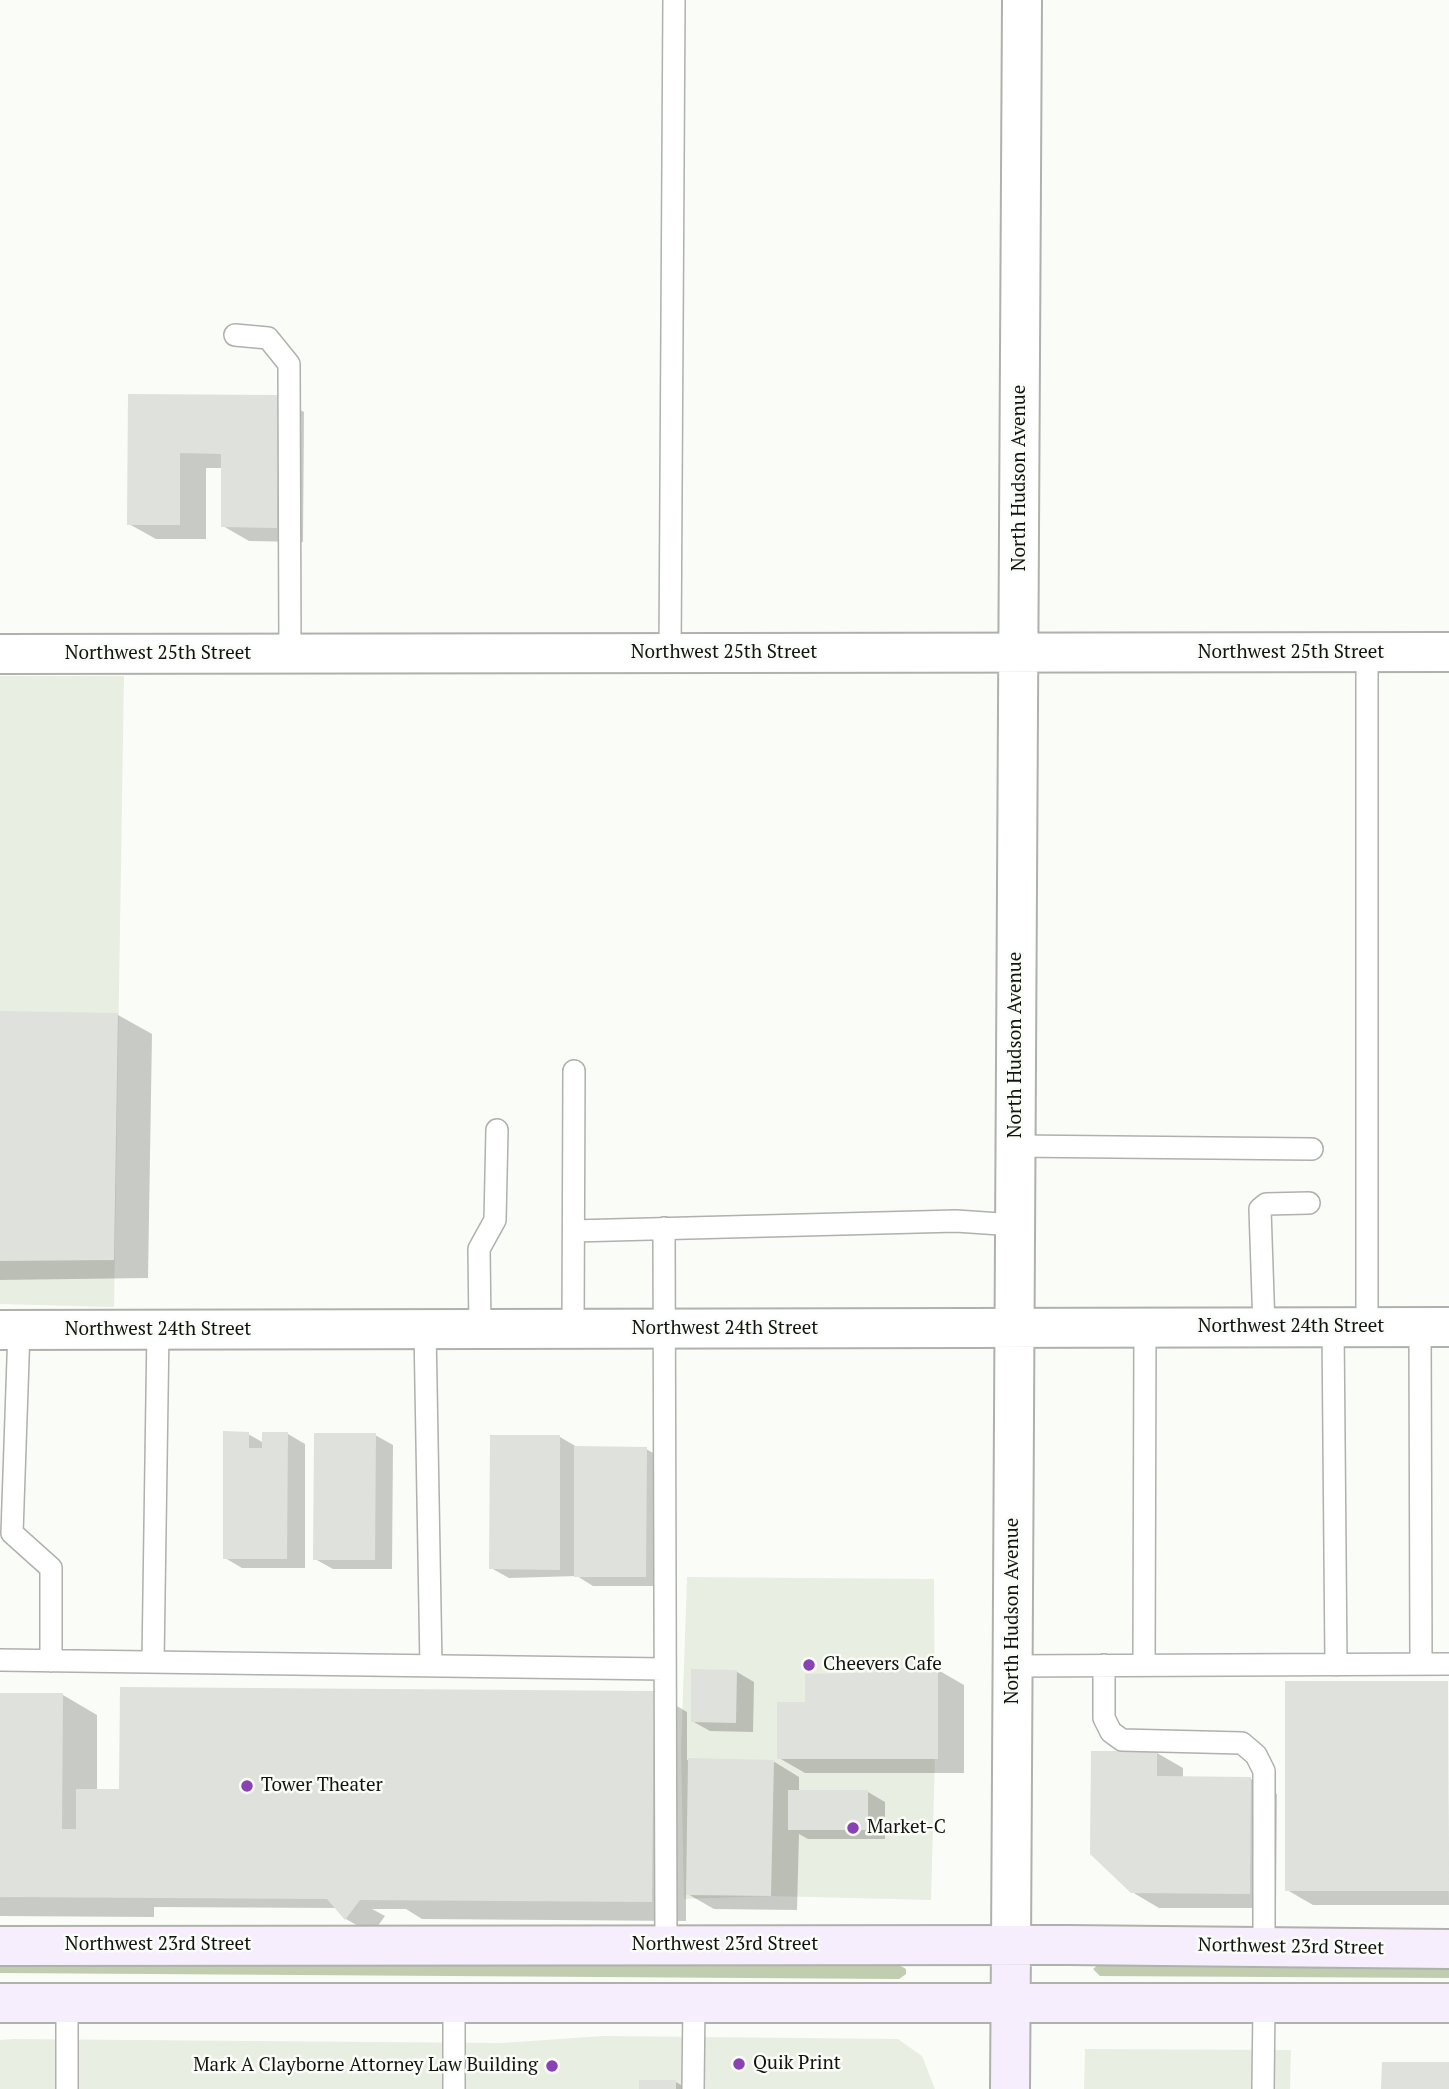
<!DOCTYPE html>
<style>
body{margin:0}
canvas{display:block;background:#fafcf7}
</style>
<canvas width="1449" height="2089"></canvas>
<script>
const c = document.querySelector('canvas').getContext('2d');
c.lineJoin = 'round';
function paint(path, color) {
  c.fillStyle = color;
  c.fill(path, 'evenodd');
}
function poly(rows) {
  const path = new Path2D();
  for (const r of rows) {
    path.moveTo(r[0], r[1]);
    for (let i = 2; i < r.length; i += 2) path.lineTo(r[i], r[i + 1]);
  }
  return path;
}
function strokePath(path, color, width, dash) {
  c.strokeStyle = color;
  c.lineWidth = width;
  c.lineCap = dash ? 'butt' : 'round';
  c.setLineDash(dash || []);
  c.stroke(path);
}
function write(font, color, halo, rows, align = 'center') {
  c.font = font + ' "PT Serif",serif';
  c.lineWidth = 5;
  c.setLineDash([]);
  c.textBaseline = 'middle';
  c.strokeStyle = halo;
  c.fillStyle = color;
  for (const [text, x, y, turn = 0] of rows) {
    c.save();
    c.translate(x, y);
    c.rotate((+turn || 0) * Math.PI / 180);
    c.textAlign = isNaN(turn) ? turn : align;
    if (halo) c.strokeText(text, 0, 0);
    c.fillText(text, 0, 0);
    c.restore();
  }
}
paint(poly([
 [0,676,124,676,114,1307,0,1304],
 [687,1577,934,1579,935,1757,931,1900,771,1896,684,1899,681,1752],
 [603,2036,898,2039,922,2056,935,2089,0,2089,0,2040,14,2039,501,2043],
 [1085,2049,1291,2050,1290,2089,1084,2089]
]), '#e9eee2');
paint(poly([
 [0,1963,899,1965,906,1969,906,1974,899,1979,0,1973],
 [1099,1964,1449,1966,1449,1978,1100,1976,1093,1969]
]), '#c1cdaf');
paint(poly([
 [130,396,278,397,304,412,303,542,249,541,223,526,223,468,206,468,206,539,156,539,129,524],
 [0,1013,118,1015,152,1034,148,1278,0,1280],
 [248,1434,264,1443,288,1434,305,1444,305,1568,242,1568,225,1558],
 [375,1435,393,1445,392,1569,333,1569,315,1559],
 [560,1437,577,1447,646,1449,664,1459,663,1586,593,1586,577,1576,509,1578,491,1568],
 [938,1670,964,1685,964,1773,805,1773,779,1758,807,1703,807,1676],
 [737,1672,754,1682,753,1732,710,1731,692,1721],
 [1447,1683,1449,1905,1313,1905,1287,1890],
 [653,1692,687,1712,687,1760,773,1761,799,1777,799,1792,868,1792,885,1802,885,1839,808,1839,799,1834,797,1910,714,1909,686,1893,686,1921,422,1919,406,1909,372,1909,385,1916,372,1934,346,1919,337,1908,154,1907,154,1917,0,1916,0,1694,63,1695,97,1715,97,1790,118,1790],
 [1157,1753,1183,1768,1183,1778,1251,1779,1277,1794,1276,1908,1159,1908,1132,1892],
 [676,2082,688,2089,641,2089]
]), '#0003');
paint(poly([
 [128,394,279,395,277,528,221,527,221,454,180,453,180,525,127,525],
 [0,1011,118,1013,114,1260,0,1261],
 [223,1431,249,1432,249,1448,262,1448,262,1432,288,1432,287,1559,223,1559],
 [314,1433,376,1433,375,1560,313,1560],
 [490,1435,560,1435,560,1570,489,1569],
 [574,1446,647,1447,646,1577,574,1577],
 [892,1668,938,1668,938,1759,777,1759,777,1702,805,1702,805,1674,892,1672],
 [691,1669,737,1670,736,1723,691,1722],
 [1285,1681,1448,1681,1449,1891,1285,1891],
 [120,1687,654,1691,652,1902,360,1900,345,1920,327,1899,0,1897,0,1693,63,1693,62,1829,76,1829,76,1789,119,1789],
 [1091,1751,1157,1751,1157,1776,1251,1777,1250,1894,1131,1893,1090,1854],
 [688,1758,774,1760,771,1896,686,1895],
 [788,1790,868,1790,868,1830,788,1830],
 [1382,2062,1449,2062,1449,2089,1381,2089],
 [639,2080,676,2080,676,2089,639,2089]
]), '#dfe1dc');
const lane = poly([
 [235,335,268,338,289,364,290,654],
 [1367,652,1367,1327],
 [670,653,674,0],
 [1015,1146,1312,1149],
 [664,1228,666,1945],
 [574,1231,956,1221,1015,1225],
 [1264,1327,1260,1209,1266,1204,1309,1203],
 [1333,1327,1336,1665],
 [1420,1327,1421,1664],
 [425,1329,431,1666],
 [480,1329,479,1249,495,1220,497,1130],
 [573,1329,574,1071],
 [19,1330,12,1533,51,1568,51,1661],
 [0,1660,664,1669],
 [153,1662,158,1329],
 [1104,1665,1104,1718,1111,1732,1122,1740,1242,1743,1256,1755,1264,1771,1264,1947],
 [1144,1665,1145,1328],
 [1012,1666,1449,1664],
 [67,2003,67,2089],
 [454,2004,454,2089],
 [693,2089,694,2004],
 [1263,2089,1264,2004]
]);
const street = poly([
 [0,654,1449,652],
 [0,1330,1449,1327],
 [1011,1945,1022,0]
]);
const secondary = poly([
 [0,1946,1068,1945,1449,1949],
 [0,2003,1449,2003],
 [1010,2089,1011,1945]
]);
strokePath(lane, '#afb1ac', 24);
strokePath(street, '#afb1ac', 42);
strokePath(secondary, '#afb1ac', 42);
strokePath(lane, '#fff', 21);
strokePath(street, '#fff', 38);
strokePath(secondary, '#f7eefd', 38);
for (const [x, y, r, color] of [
 [809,1665,7,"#8a41b3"],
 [247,1786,7,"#8a41b3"],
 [853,1828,7,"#8a41b3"],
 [739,2064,7,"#8a41b3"],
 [552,2066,7,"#8a41b3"]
]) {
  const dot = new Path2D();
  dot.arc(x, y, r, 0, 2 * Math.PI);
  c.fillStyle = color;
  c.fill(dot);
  strokePath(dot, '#fafcf7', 2.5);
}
write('19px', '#121311', '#fafcf7', [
 ["North Hudson Avenue",1020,478,-90],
 ["Northwest 25th Street",724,653],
 ["Northwest 25th Street",1291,653],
 ["Northwest 25th Street",158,654],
 ["North Hudson Avenue",1016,1045,-90],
 ["Northwest 24th Street",1291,1327],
 ["Northwest 24th Street",725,1329],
 ["Northwest 24th Street",158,1330],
 ["North Hudson Avenue",1013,1611,-90],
 ["Northwest 23rd Street",158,1945],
 ["Northwest 23rd Street",725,1945],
 ["Northwest 23rd Street",1291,1947,1]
]);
write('19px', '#121311', '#fafcf7', [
 ["Cheevers Cafe",823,1665],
 ["Tower Theater",261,1786],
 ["Market-C",867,1828],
 ["Quik Print",753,2064],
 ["Mark A Clayborne Attorney Law Building",538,2066,"right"]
], 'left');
</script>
